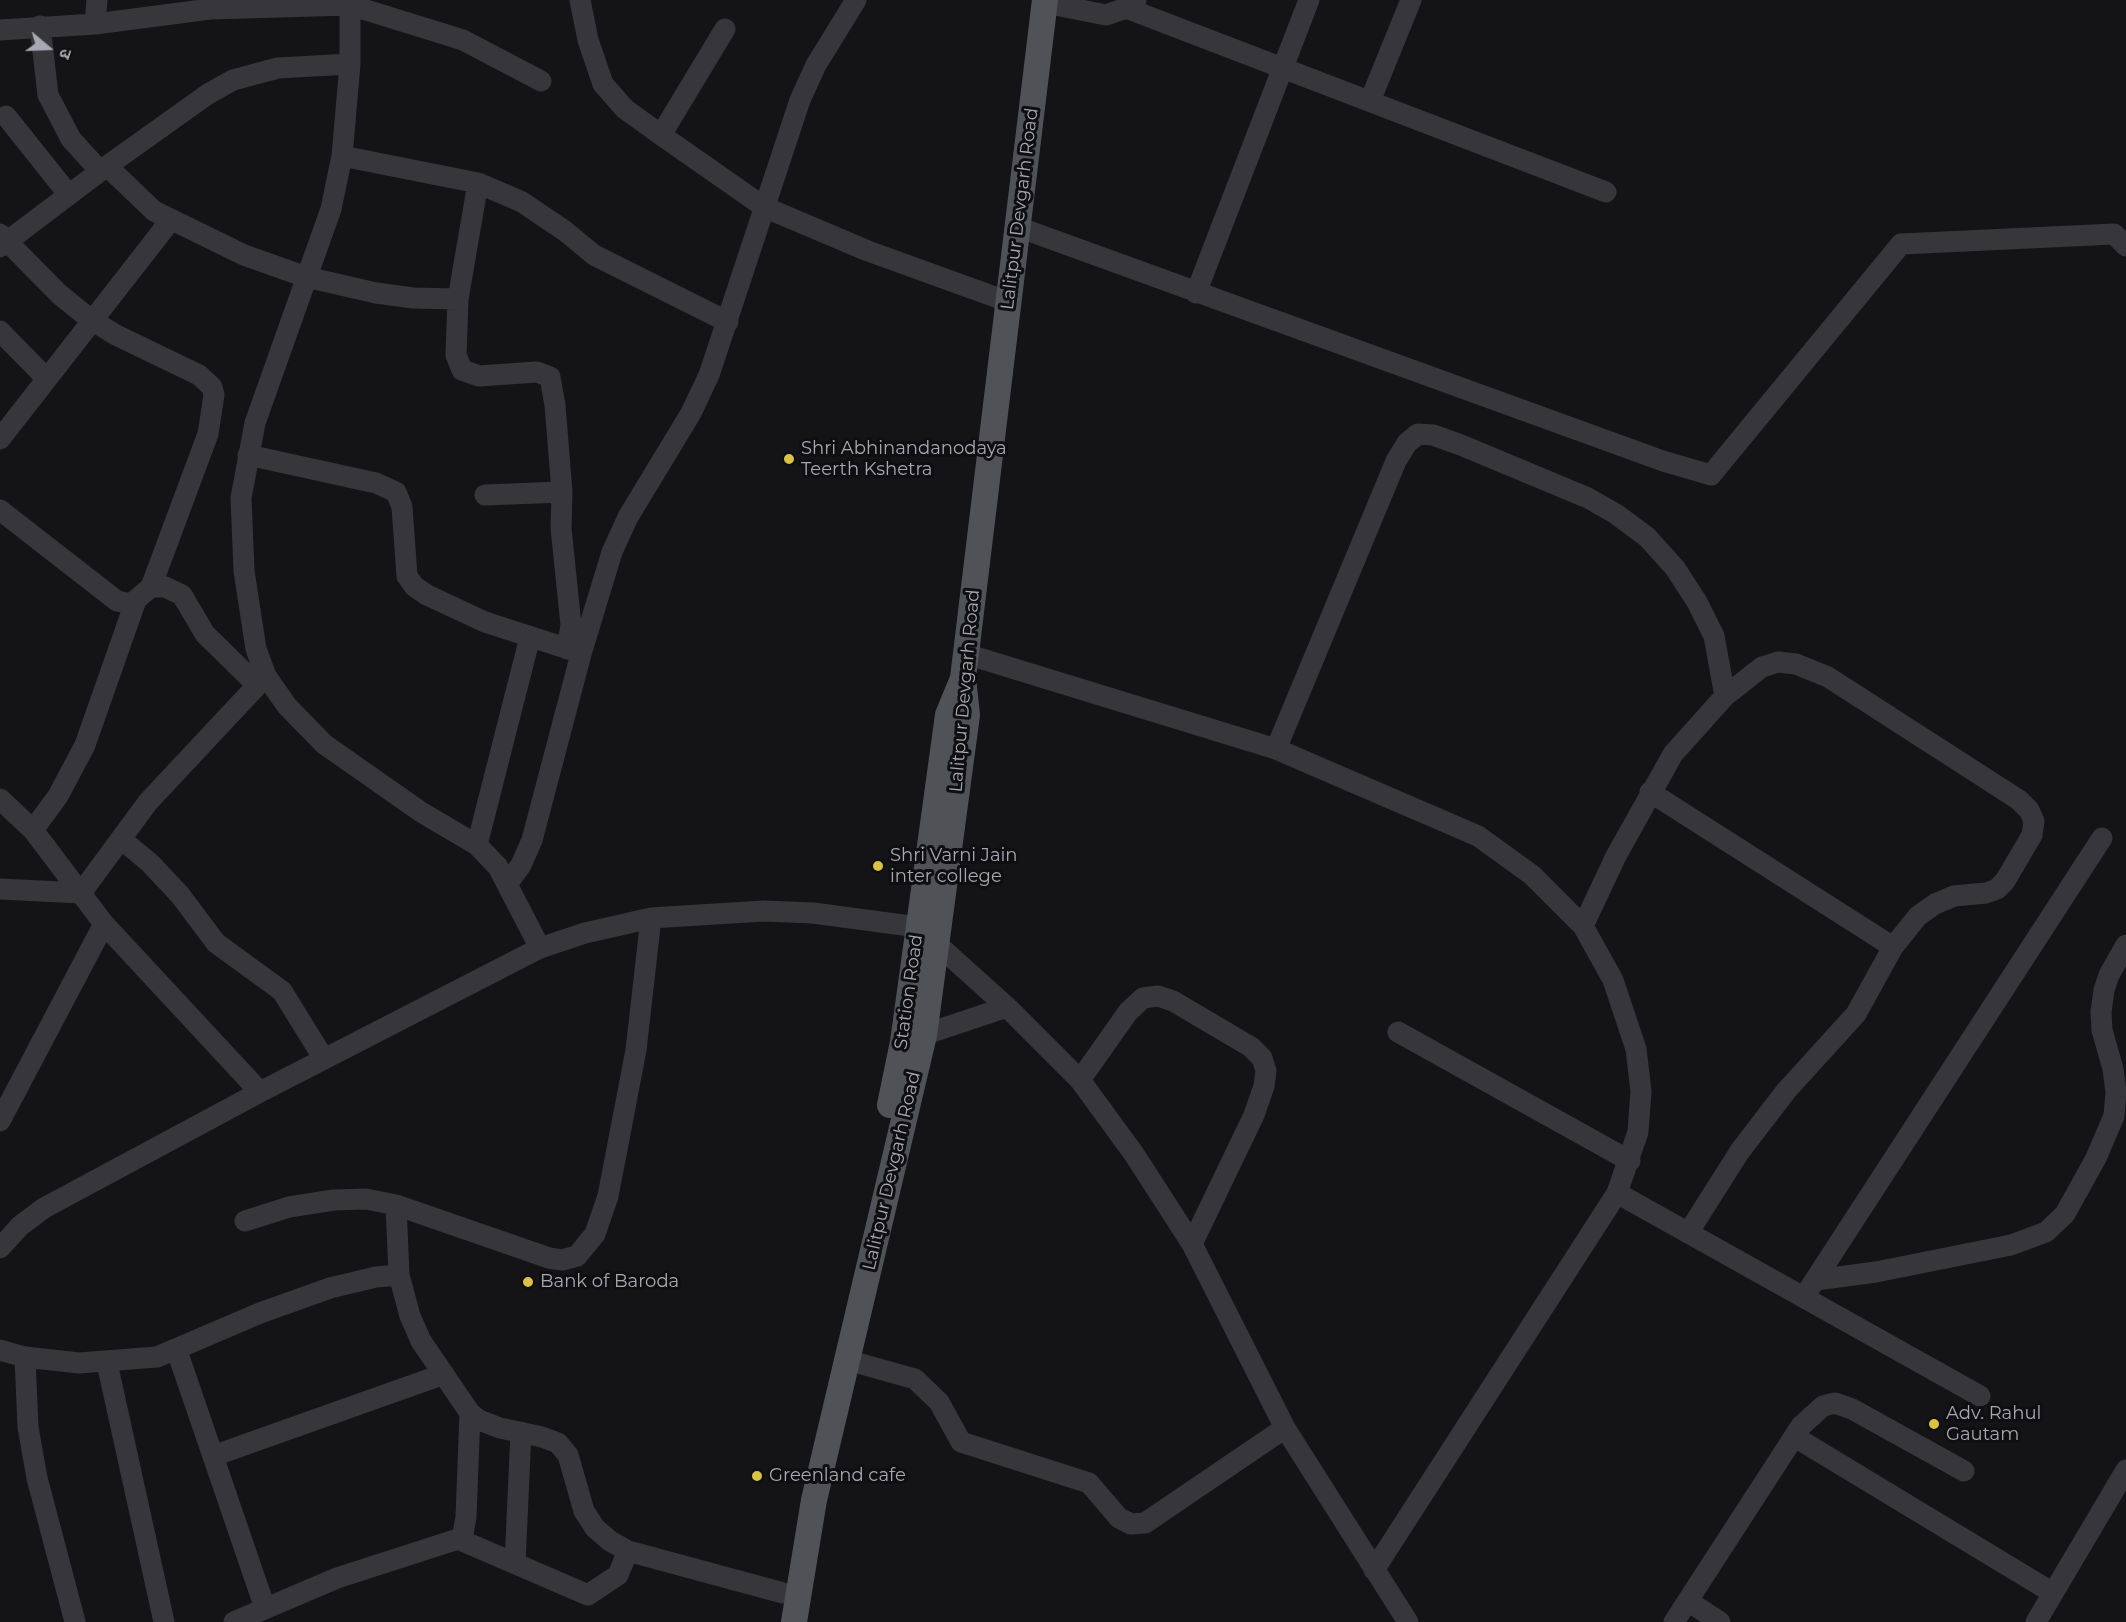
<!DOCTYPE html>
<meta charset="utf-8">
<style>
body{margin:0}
#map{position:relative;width:2126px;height:1622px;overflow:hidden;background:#141315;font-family:Montserrat,"Noto Sans Devanagari",sans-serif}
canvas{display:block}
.north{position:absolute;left:18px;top:18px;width:60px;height:60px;-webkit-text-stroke:4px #0f0e10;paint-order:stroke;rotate:109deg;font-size:16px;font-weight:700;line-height:24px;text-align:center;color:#a7a8b3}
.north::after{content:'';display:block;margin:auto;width:21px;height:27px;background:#a7a8b3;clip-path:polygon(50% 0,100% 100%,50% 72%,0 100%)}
</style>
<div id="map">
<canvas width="2126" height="1622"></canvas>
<div class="north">उ</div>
</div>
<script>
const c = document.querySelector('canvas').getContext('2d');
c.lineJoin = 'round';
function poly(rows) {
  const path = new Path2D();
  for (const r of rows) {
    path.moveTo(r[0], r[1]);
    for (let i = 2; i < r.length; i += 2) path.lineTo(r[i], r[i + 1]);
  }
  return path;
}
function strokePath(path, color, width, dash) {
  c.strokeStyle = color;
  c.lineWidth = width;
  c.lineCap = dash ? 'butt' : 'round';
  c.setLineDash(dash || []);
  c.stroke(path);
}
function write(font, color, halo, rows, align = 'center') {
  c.font = font + ' Montserrat,sans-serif';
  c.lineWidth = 6;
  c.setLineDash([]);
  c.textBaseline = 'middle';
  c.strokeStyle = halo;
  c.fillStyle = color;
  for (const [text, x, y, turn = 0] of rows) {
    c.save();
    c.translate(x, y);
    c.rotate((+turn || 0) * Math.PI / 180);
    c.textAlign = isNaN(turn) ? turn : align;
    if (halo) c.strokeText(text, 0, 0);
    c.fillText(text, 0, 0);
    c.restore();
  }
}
strokePath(poly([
 [350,0,350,64,342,156,331,209,255,423,241,498,244,571,256,649,266,676,287,706,324,744,421,812,477,845,498,867,540,948],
 [580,0,588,40,603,84,625,109,661,135,764,207,868,251,1009,302],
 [1045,3,1106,15,1126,8,1136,0],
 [1126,8,1606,192],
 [95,24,97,0],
 [40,26,48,95,71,139,100,171],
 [0,30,95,24,210,9,350,5,463,40,541,81],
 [1370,101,1411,0],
 [6,116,69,195],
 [661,135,725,29],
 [342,156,478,183,522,202,565,231,594,255,728,322],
 [107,166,154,211,244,255,306,277,376,293,413,298,458,299],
 [478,183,458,299,456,355,462,370,479,376,537,372,550,377,555,405,562,492,561,528,571,625,567,649],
 [1018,227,1663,461,1711,475,1901,244,2114,234,2126,246],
 [0,234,59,294,90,319,116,335,199,375,212,387,214,395,208,434,151,587],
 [0,247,107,166,208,94,233,80,278,68,350,64],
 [1196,293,1309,0],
 [0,331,46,378],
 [0,439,170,221],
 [248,455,376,483,396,492,402,507,407,576,414,586,427,595,485,622,581,653],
 [485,495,562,492],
 [0,510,117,601,131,604,151,587,165,587,182,595,205,634,257,685],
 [966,654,1276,749,1478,836,1532,875,1583,926,1613,980,1636,1049,1641,1091,1638,1132,1617,1193,1374,1570],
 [1276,749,1396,461,1407,443,1418,434,1433,435,1461,445,1588,498,1616,514,1647,537,1675,568,1697,602,1714,636,1725,696],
 [1650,792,1893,947],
 [0,799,33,830,104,924,260,1092],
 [33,830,58,796,85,745,136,600],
 [121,839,150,863,180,895,216,943,282,991,324,1059],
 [477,845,530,637],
 [508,883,521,865,532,840,581,654,612,552,628,517,691,413,709,375,800,100,816,65,856,0],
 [0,889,81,893,148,802,266,676],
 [1583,926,1616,856,1673,754,1725,696,1762,667,1778,662,1796,664,1828,677,2019,800,2029,810,2034,821,2032,835,2005,881,1997,889,1986,893,1954,896,1935,904,1918,916,1893,947,1856,1014,1786,1091,1740,1151,1688,1233],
 [1398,1032,1630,1161],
 [911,1039,1007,1007],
 [1080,1080,1128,1012,1143,998,1158,996,1173,1001,1251,1047,1262,1058,1266,1071,1264,1086,1254,1115,1192,1244],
 [0,1121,104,924],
 [1617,1193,1980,1396],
 [396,1205,399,1275,410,1316,421,1341,470,1413,479,1420,500,1428,542,1437,558,1443,568,1455,584,1511,595,1528,610,1541,628,1551,783,1593],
 [245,1221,289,1207,334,1200,366,1199,396,1205,549,1258,562,1260,577,1256,595,1234,608,1196,636,1050,651,918],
 [0,1248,20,1226,44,1208,260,1092,540,948,585,933,651,918,764,911,813,913,918,927,1007,1007,1080,1080,1134,1154,1192,1244,1285,1428,1408,1622],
 [1816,1280,1876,1272,2011,1245,2046,1232,2065,1214,2096,1158,2114,1116,2116,1092,2113,1069,2102,1030,2101,1012,2104,990,2109,975,2126,945],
 [1804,1297,2102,838],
 [0,1350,25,1357,79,1363,157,1357,260,1313,330,1288,376,1277,399,1275],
 [177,1351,265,1608],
 [25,1357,28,1427,37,1478,75,1622],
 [847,1360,915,1379,939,1402,961,1442,1089,1483,1119,1518,1131,1524,1145,1523,1285,1428],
 [107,1363,164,1622],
 [1795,1437,2053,1593],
 [213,1456,444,1374],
 [458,1539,588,1595,618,1575,628,1551],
 [515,1564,521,1432],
 [1688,1601,1720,1622],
 [234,1622,337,1578,458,1539,463,1534,466,1517,470,1413],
 [1674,1622,1801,1426,1823,1406,1835,1403,1852,1409,1964,1471],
 [2036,1622,2126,1470]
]), '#37373b', 21);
strokePath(poly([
 [890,1105,903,1042,948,715,962,681],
 [794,1622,814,1500,924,1035,967,715,963,678,1045,0]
]), '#515258', 26);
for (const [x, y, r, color] of [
 [789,459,6,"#dbc145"],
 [878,866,6,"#dbc145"],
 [528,1282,6,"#dbc145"],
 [1934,1424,6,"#dbc145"],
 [757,1476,6,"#dbc145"]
]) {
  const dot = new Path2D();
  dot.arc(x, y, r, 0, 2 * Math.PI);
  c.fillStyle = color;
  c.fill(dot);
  strokePath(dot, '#0f0e10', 2);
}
write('18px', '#a7a8b3', '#0f0e10', [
 ["Lalitpur Devgarh Road",1020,209,-83],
 ["Lalitpur Devgarh Road",965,691,-85],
 ["Station Road",909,992,-82],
 ["Lalitpur Devgarh Road",892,1171,-77]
]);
write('18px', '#a7a8b3', '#0f0e10', [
 ["Shri Abhinandanodaya",801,449],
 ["Teerth Kshetra",801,470],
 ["Shri Varni Jain",890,856],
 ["inter college",890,877],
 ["Bank of Baroda",540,1282],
 ["Adv. Rahul",1946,1414],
 ["Gautam",1946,1435],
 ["Greenland cafe",769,1476]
], 'left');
</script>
